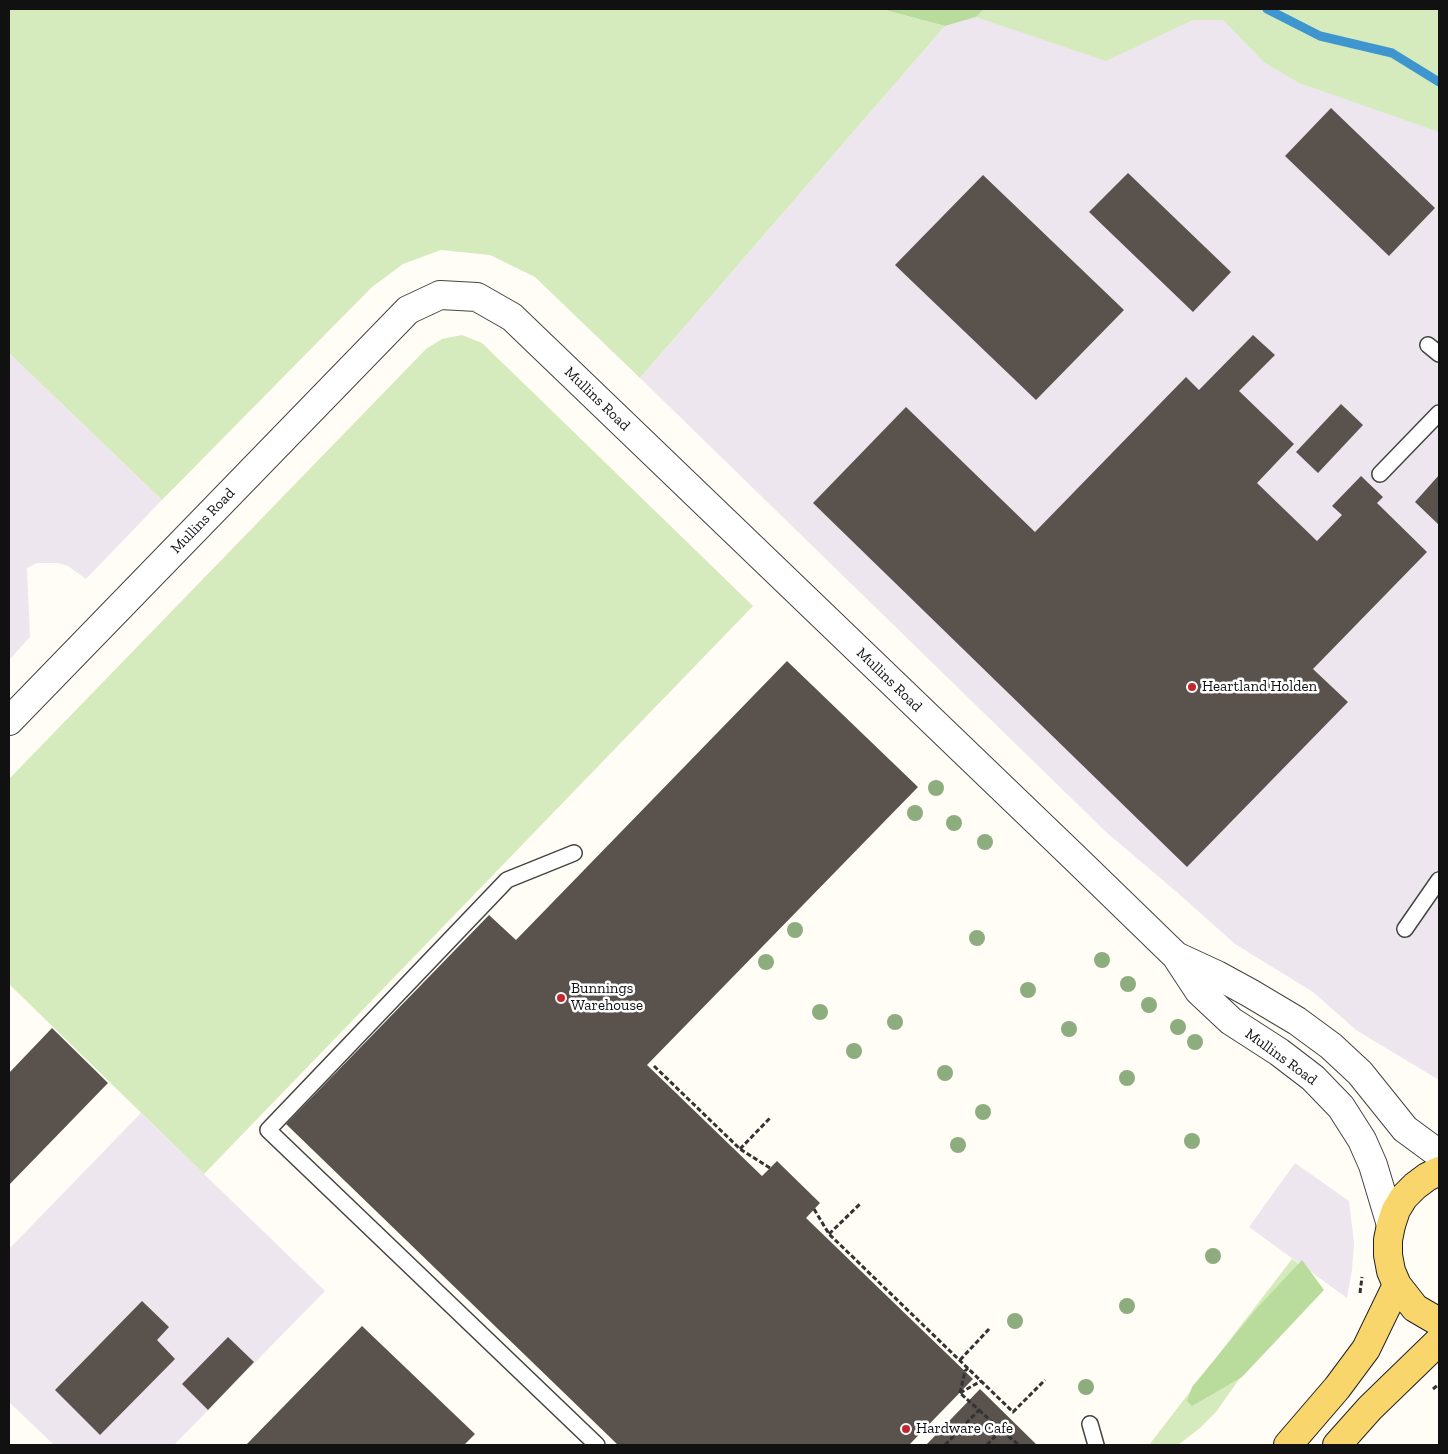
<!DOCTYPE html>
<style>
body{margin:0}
#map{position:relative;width:1448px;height:1454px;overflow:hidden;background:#fffdf5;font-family:"Zilla Slab",serif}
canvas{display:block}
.frame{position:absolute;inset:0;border:10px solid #111;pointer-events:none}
</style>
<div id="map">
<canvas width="1448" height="1454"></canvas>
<div class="frame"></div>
</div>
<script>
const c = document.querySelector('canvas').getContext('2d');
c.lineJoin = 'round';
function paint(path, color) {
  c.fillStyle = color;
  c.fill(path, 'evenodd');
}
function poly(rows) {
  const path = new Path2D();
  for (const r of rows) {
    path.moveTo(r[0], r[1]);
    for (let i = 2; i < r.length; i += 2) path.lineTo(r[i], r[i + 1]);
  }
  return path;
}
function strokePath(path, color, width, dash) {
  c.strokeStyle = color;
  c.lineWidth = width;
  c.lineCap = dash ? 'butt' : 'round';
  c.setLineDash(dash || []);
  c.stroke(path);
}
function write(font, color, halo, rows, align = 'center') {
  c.font = font + ' "Zilla Slab",serif';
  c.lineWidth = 5;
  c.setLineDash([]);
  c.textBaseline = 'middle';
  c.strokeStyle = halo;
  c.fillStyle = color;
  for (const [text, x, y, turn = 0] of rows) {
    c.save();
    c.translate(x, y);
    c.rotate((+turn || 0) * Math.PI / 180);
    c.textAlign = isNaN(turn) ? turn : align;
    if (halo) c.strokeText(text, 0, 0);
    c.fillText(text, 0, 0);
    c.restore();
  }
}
paint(poly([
 [984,9,1439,9,1439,1080,1356,1030,1313,992,1235,944,1179,894,1106,832,640,378,945,26,976,17],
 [9,353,162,500,86,579,68,566,58,563,37,563,27,568,30,637,9,660],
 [141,1113,325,1291,174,1445,54,1445,9,1402,9,1249],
 [1295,1163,1349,1201,1354,1243,1352,1270,1347,1298,1249,1227]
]), '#eee6ef');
paint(poly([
 [9,9,881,9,945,26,640,378,535,277,490,255,441,250,403,264,372,287,162,500,9,353],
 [984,9,1439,9,1439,132,1299,83,1265,63,1223,20,1193,20,1106,61,976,17],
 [462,335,482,343,753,606,204,1174,9,984,9,779,426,349,442,339],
 [1292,1259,1313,1274,1216,1412,1200,1428,1178,1445,1149,1445]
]), '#d5ebbd');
paint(poly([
 [881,9,984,9,976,17,945,26],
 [1302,1260,1324,1290,1242,1377,1192,1406,1187,1401,1192,1387,1257,1308]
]), '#b9dc9c');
strokePath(poly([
 [1267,9,1320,36,1392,53,1439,82]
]), '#3f96cf', 9);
paint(poly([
 [1331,108,1435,208,1389,256,1285,156],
 [1128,173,1231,272,1193,312,1089,212],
 [983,175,1124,310,1036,400,895,265],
 [1253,335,1275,355,1239,391,1294,444,1257,483,1317,541,1342,515,1332,506,1361,476,1383,497,1377,503,1427,552,1313,669,1348,702,1187,867,813,503,906,407,1035,532,1186,377,1199,390],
 [1341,404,1363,425,1318,473,1296,452],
 [1439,475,1439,525,1415,502],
 [787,661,918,787,647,1065,762,1176,777,1161,820,1203,806,1218,973,1379,909,1445,618,1445,286,1124,489,915,516,940],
 [52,1028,108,1083,9,1185,9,1073],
 [142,1301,169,1327,157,1340,175,1359,100,1435,55,1390],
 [362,1326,475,1434,464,1445,246,1445],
 [228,1337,254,1362,208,1410,182,1384],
 [980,1389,1037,1445,926,1445]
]), '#5a524d');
const lane = poly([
 [1428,345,1439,354],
 [1380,474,1439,413],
 [574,853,507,880,268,1130,597,1445],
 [1405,929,1439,880],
 [1090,1424,1096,1445]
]);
const street = poly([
 [9,721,408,310,440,295,477,297,512,317,1074,857,1176,956,1199,991,1231,1021,1279,1052,1313,1078,1341,1107,1362,1140,1373,1165,1391,1225],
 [1176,956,1217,975,1250,993,1297,1021,1331,1046,1360,1073,1405,1129,1439,1154]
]);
const primary = poly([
 [1439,1171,1427,1177,1415,1186,1404,1197,1396,1210,1391,1225,1388,1240,1388,1255,1391,1271,1397,1285,1415,1308,1439,1322],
 [1288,1445,1337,1388,1366,1349,1397,1285],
 [1337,1445,1370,1408,1439,1341]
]);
strokePath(lane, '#444', 18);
strokePath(street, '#444', 30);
strokePath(primary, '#222', 30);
strokePath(poly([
 [654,1066,740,1149,770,1168],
 [740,1149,770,1118],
 [814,1209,829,1234,1013,1412,1045,1380],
 [829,1234,860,1204],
 [1360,1293,1362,1277],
 [960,1360,990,1328],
 [1433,1389,1439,1384],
 [960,1393,965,1371,968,1368],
 [960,1393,981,1381],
 [979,1410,1001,1430],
 [945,1445,979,1410,960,1393],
 [987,1445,1001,1430,1019,1445]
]), '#333', 3, [5, 2.5]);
strokePath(lane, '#fff', 15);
strokePath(street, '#fff', 28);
strokePath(primary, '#f9d66b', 28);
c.fillStyle = '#8dad7f';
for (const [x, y] of [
 [936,788],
 [915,813],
 [954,823],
 [985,842],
 [795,930],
 [977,938],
 [1102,960],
 [766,962],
 [1128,984],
 [1028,990],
 [1149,1005],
 [820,1012],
 [895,1022],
 [1178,1027],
 [1069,1029],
 [1195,1042],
 [854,1051],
 [945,1073],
 [1127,1078],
 [983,1112],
 [1192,1141],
 [958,1145],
 [1213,1256],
 [1127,1306],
 [1015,1321],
 [1086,1387]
]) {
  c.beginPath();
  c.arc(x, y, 8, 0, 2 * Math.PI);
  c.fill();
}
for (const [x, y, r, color] of [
 [1192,687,5,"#c4262e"],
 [561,998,5,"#c4262e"],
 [906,1429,5,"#c4262e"]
]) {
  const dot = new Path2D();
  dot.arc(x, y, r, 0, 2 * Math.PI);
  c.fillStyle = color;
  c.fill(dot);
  strokePath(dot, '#fff', 2);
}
write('15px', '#111', '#fff', [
 ["Mullins Road",597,399,44],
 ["Mullins Road",203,521,-46],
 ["Mullins Road",889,680,44],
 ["Mullins Road",1281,1057,36]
]);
write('15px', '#111', '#fff', [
 ["Heartland Holden",1202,687],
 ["Bunnings",571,989],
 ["Warehouse",571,1006],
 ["Hardware Cafe",916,1429]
], 'left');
</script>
